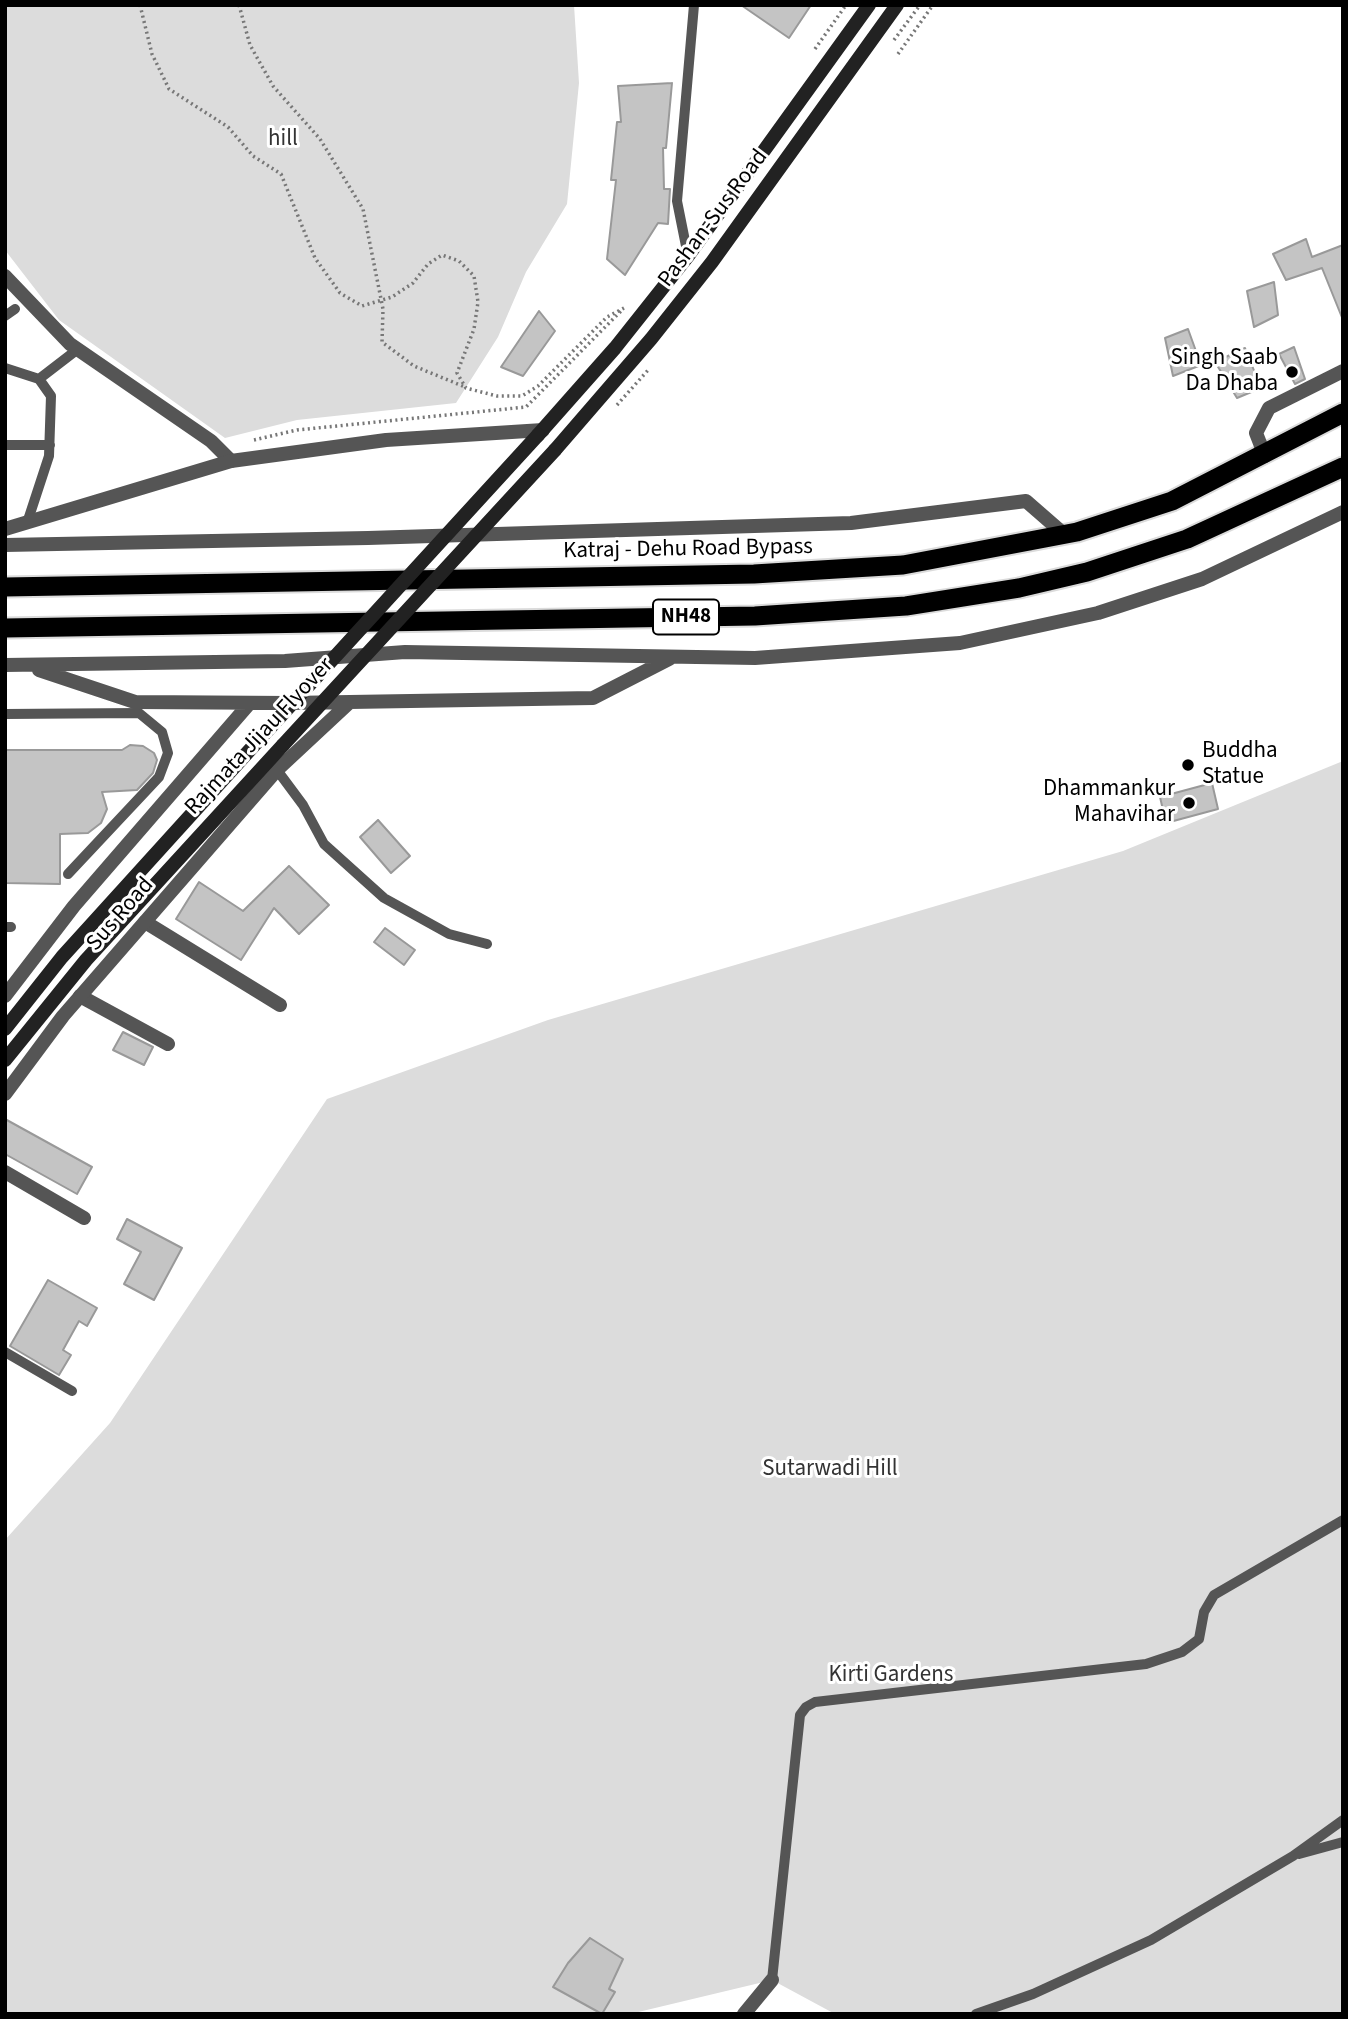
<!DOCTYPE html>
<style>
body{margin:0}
#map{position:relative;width:1348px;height:2019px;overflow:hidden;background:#fff;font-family:"Source Sans 3",sans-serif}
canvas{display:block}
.frame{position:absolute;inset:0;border:7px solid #000;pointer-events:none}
</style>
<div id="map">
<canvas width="1348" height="2019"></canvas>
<div class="frame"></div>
</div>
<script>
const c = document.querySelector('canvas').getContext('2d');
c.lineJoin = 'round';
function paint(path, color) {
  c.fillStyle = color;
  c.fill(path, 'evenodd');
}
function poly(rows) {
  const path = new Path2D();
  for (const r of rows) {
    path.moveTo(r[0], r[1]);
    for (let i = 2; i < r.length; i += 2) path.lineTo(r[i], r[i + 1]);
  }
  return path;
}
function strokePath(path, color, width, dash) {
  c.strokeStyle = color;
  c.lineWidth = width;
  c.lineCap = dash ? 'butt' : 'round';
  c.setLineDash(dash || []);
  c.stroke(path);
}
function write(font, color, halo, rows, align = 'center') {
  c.font = font + ' "Source Sans 3",sans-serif';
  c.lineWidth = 6;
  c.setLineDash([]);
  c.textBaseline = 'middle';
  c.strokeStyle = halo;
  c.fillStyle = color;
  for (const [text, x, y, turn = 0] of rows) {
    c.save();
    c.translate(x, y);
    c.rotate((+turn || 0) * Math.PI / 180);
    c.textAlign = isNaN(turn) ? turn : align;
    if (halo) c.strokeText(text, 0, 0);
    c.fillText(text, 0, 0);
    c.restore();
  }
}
paint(poly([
 [5,5,574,5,579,83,567,204,526,272,498,337,456,403,297,420,225,438,59,320,5,250],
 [1343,761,1343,2014,835,2014,772,1980,630,2014,5,2014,5,1540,110,1423,327,1099,548,1020,1123,851]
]), '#dcdcdc');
const building = poly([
 [741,5,811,5,789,38,741,5],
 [672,83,666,148,663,148,664,189,670,189,668,224,658,223,625,275,607,259,616,180,611,180,617,122,621,122,618,86,672,83],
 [1306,239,1312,257,1343,245,1343,320,1322,268,1286,280,1273,254,1306,239],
 [1274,282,1278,315,1254,327,1247,291,1274,282],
 [539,311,555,331,523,376,501,367,539,311],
 [1188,329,1201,365,1173,376,1165,338,1188,329],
 [1294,347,1305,379,1295,384,1279,354,1294,347],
 [1245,348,1261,388,1237,398,1215,362,1245,348],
 [130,745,143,746,154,753,157,760,153,773,137,790,102,792,107,809,101,823,88,833,60,834,60,884,5,883,5,750,122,750,130,745],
 [1212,783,1218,809,1166,823,1160,797,1212,783],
 [378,820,410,856,391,873,360,837,378,820],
 [289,866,329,905,299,934,274,908,241,960,176,919,199,882,243,911,289,866],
 [385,928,415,950,404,965,374,942,385,928],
 [123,1032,153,1047,144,1065,113,1050,123,1032],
 [5,1119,92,1167,77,1194,5,1154,5,1119],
 [127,1219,182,1248,154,1300,124,1284,141,1252,117,1239,127,1219],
 [48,1280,97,1308,87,1326,79,1321,63,1350,71,1355,59,1375,10,1346,48,1280],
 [590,1938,623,1959,609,1989,615,1992,602,2014,553,1987,568,1963,590,1938]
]);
paint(building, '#c4c4c4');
strokePath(building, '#999', 2);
const trunk = poly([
 [5,587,754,574,903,565,1077,532,1172,501,1343,413],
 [5,628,755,616,906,606,1019,588,1087,572,1187,539,1343,467]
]);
strokePath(trunk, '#dbdbdb', 23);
strokePath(poly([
 [140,5,152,54,169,89,228,127,253,156,281,174,315,258,340,293,362,306,392,297,413,283,428,264,442,255,459,261,474,276,478,302,474,329,457,373,466,388,497,396,522,396,538,386,607,317,624,308],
 [239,5,250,45,273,86,320,139,363,209,383,309,382,342,414,366,465,387],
 [894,40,920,5],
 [815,49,846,5],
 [898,54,933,5],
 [617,405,649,369],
 [254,440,297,430,526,407,621,311]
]), '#777', 3.5, [2, 3.5]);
strokePath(poly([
 [688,256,677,201,694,5],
 [5,316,15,309],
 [5,368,39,379,51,396,49,456,28,520],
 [39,379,78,349],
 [5,445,50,445],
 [5,714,139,713,162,732,168,753,159,777,68,874],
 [277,770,303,805,324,844,384,898,449,934,487,944],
 [5,927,11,927],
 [5,1352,72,1391],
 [1299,1854,1343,1842],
 [772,1980,800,1715,806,1707,815,1702,1146,1664,1182,1652,1199,1639,1204,1612,1214,1595,1343,1520],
 [976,2014,1033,1994,1151,1940,1293,1856,1343,1820]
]), '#555', 10);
strokePath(poly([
 [5,276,70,344,211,441,231,461],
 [145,922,280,1005],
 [80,996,168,1044],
 [5,1172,84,1218],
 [744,2014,772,1980]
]), '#555', 14);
strokePath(poly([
 [1265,456,1256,433,1269,408,1343,371],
 [5,529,231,461,386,440,543,430],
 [5,545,368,538,851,523,1026,501,1065,535],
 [5,665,285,661,405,652,755,658,960,643,1098,613,1202,579,1343,512],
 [39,670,135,702,289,703,593,698,669,659],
 [5,996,74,906,249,704],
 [5,1094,63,1016,277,770,350,702]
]), '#555', 14);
strokePath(poly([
 [538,435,615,348,688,256,869,5],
 [555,450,651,339,712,262,897,5],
 [5,1029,62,957,267,731],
 [5,1060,86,960,283,745]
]), '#222', 14);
strokePath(trunk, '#000', 19);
strokePath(poly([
 [267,731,538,435],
 [283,745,555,450]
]), '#222', 14);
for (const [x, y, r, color] of [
 [1292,372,7,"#000"],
 [1188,765,7,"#000"],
 [1189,803,7,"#000"]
]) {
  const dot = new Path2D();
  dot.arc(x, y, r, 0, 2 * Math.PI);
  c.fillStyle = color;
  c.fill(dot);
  strokePath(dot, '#fff', 2.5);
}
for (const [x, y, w] of [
 [686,617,66]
]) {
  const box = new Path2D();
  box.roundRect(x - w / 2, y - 17.5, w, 35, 5);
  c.fillStyle = '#fff';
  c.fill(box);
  strokePath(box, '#000', 2);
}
write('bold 21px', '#000', null, [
 ["NH48",686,617]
]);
write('23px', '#333', '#fff', [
 ["hill",283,140],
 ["Sutarwadi Hill",830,1470],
 ["Kirti Gardens",891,1676]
]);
write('23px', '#000', '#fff', [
 ["Pashan-Sus Road",714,219,-53],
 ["Katraj - Dehu Road Bypass",688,550,-1],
 ["Rajmata Jijau Flyover",260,737,-47],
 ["Sus Road",121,915,-49]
]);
write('23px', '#000', '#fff', [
 ["Singh Saab",1278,359],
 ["Da Dhaba",1278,385],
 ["Buddha",1202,752,"left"],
 ["Statue",1202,778,"left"],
 ["Dhammankur",1175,790],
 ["Mahavihar",1175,816]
], 'right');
</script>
